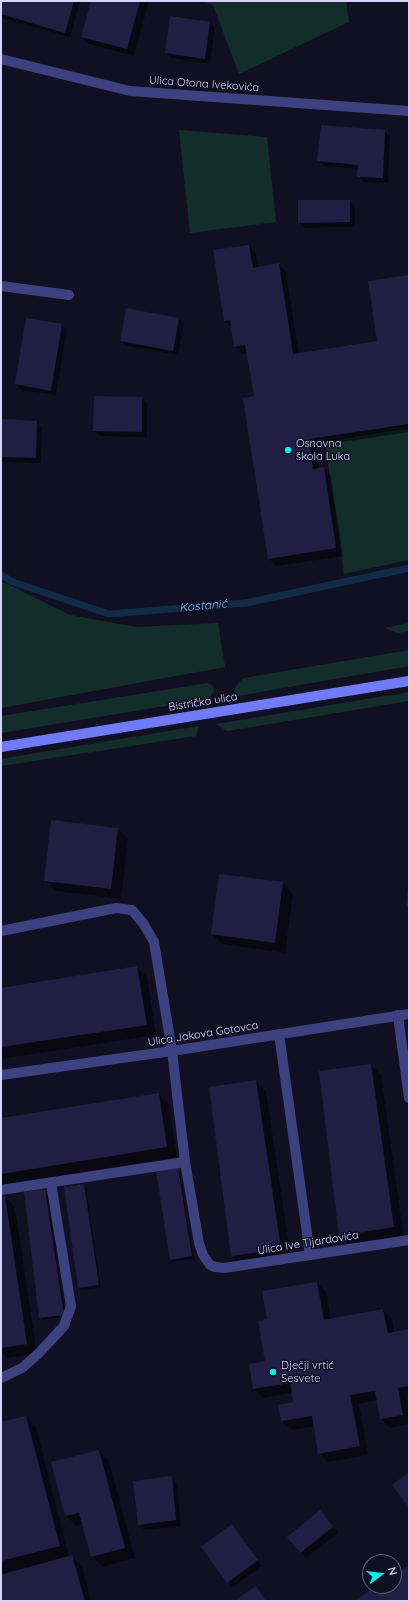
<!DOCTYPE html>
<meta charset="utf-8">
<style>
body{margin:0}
#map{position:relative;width:410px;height:1602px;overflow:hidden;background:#111023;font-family:Quicksand,sans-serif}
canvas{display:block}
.frame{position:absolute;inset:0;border:2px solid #d6d4fd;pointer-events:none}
.north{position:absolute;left:362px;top:1554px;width:40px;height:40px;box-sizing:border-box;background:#111023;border:1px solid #605e7a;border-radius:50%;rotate:75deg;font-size:11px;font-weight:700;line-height:16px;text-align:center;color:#d6d4fd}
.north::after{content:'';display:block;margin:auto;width:14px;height:18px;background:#0eedef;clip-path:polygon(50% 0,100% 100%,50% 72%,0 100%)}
</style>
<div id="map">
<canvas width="410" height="1602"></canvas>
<div class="frame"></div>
<div class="north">N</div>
</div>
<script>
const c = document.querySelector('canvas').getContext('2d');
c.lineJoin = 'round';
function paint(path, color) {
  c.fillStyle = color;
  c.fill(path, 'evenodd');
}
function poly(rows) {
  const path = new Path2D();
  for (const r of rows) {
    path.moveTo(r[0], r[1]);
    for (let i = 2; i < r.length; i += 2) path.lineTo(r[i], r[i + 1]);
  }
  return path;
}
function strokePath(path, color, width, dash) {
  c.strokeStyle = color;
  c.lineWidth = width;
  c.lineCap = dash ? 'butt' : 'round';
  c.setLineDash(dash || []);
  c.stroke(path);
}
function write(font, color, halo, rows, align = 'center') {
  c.font = font + ' Quicksand,sans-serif';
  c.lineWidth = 3;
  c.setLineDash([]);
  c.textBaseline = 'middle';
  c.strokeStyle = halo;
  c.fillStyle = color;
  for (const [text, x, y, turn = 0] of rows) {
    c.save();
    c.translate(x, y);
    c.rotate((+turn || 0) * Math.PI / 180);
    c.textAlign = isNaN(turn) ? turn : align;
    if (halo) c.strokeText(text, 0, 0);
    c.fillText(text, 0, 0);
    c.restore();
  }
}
paint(poly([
 [202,1,346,1,349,22,239,74,213,5],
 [179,130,267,137,276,222,190,233],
 [409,428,409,560,344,574,325,442],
 [1,581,70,615,137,627,218,623,225,667,1,708],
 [409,623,409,631,398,633,384,628],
 [409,650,409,666,232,697,236,686,243,678],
 [208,683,213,686,214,692,208,699,1,733,1,716],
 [409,692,409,701,227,731,216,724],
 [199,726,196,736,1,766,1,759]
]), '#132d2a');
paint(poly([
 [1,1,80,1,70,37,1,18],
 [92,1,149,1,134,56,89,44,82,37],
 [209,23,215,28,210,64,172,58,166,53],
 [384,131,390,136,388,183,364,182,358,176,359,169,324,166,318,161],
 [349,201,355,206,355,227,304,228,299,222],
 [249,246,256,253,259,268,279,265,286,272,299,354,378,342,409,276,409,432,316,446,319,469,324,468,331,476,343,556,277,566,269,559,255,397,248,353,243,354,235,346,232,328,225,320],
 [179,319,184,324,178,355,127,346,121,341],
 [62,325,67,330,56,395,21,390,16,384],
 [142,398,147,404,147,437,99,436,94,430],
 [1,420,36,422,42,427,41,463,1,462],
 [117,829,128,839,121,899,56,891,45,881],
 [283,883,293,894,285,953,222,944,212,934],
 [137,967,147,977,156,1035,1,1059,1,989],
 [371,1065,381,1075,404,1238,350,1246,340,1236],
 [256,1081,266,1091,291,1259,242,1266,232,1256],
 [158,1094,169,1105,177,1157,1,1185,1,1119],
 [177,1169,180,1172,194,1259,173,1262,171,1259],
 [84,1185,86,1188,101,1288,82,1290,79,1288],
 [45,1190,47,1193,66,1317,43,1320,40,1318],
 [1,1197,5,1197,15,1207,37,1354,8,1358,1,1351],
 [317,1283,326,1292,331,1320,383,1310,392,1319,394,1333,409,1330,409,1397,407,1397,409,1410,409,1424,390,1428,381,1419,377,1400,359,1404,368,1455,328,1462,319,1453,315,1426,291,1430,282,1421,280,1406,294,1403,292,1393,263,1398,254,1389,250,1365,267,1362,268,1320],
 [26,1417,36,1427,69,1557,71,1556,82,1566,91,1601,1,1601,1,1576,27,1569,27,1567,1,1574,1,1423],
 [99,1451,109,1461,135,1558,102,1567,92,1556,83,1524,77,1526,66,1516,52,1463],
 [171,1477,177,1483,181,1526,144,1530,139,1524],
 [325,1517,338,1533,306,1558,301,1553],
 [237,1531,262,1566,233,1587,228,1582]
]), '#0007');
strokePath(poly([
 [1,575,13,582,109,614,246,603,409,568]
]), '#112a46', 7);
paint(poly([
 [1,1,74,1,65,33,1,14],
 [91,1,140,1,127,49,81,37],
 [170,16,210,22,205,59,165,53],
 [321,125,385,130,383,178,357,177,358,165,317,161],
 [298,200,350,200,350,222,298,223],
 [249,245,253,268,279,263,293,354,377,341,368,281,409,275,409,424,309,439,313,469,324,467,336,548,268,559,243,398,254,396,245,345,234,347,230,320,224,321,213,250],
 [126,308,179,318,173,351,120,341],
 [26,318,62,324,51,391,15,384],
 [94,396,142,397,142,432,93,431],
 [1,419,37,421,36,458,1,457],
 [51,820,118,828,111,889,44,881],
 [219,874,283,882,275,943,211,934],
 [408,889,409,889,409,907,406,906],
 [137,966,147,1025,1,1047,1,988],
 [371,1064,394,1227,339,1236,319,1071],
 [256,1080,281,1249,231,1256,209,1087],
 [159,1093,167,1147,1,1174,1,1118],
 [178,1168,192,1256,170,1260,156,1171],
 [84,1184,99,1285,78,1288,64,1187],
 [45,1189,64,1315,39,1318,24,1192],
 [1,1196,5,1196,27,1344,1,1348],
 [317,1282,324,1320,383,1309,388,1333,409,1329,409,1386,398,1388,403,1415,380,1419,375,1391,350,1395,360,1446,318,1454,312,1416,281,1421,278,1405,293,1402,290,1383,253,1389,249,1364,265,1361,258,1321,267,1319,262,1291],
 [26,1416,60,1546,1,1561,1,1422],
 [99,1450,125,1548,91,1557,79,1513,65,1516,51,1462],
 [409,1472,409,1507,392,1485],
 [172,1476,176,1520,138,1525,133,1481],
 [320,1510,333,1527,300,1553,287,1537],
 [232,1524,258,1560,227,1583,201,1547],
 [72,1555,85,1601,1,1601,1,1575],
 [409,1565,409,1601,354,1601,377,1586,394,1586,394,1575],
 [256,1586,266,1601,238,1601,237,1599]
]), '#211d43');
strokePath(poly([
 [1,931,116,908,132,910,143,923,154,942,172,1051,185,1162,199,1243,203,1255,210,1265,215,1267,224,1268,409,1240],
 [398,1015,409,1098],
 [279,1034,310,1255],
 [1,1190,185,1162],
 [1,1378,22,1368,38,1354,64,1326,71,1306,51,1183]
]), '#3d4180', 10);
strokePath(poly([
 [1,59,130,91,409,111],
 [1,286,69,295],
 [1,1075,172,1051,409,1014]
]), '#3d4180', 10);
strokePath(poly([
 [1,747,409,681]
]), '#717af7', 10);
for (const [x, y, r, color] of [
 [288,450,4,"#0eedef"],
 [273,1372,4,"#0eedef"]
]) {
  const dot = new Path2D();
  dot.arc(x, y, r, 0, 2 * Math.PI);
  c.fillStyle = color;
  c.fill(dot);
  strokePath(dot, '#111023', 1.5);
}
write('11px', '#d6d4fd', '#111023', [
 ["Ulica Otona Ivekovića",204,84,4],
 ["Bistrička ulica",203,702,-9],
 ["Ulica Jakova Gotovca",203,1034,-9],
 ["Ulica Ive Tijardovića",308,1243,-9]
]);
write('11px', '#d6d4fd', '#111023', [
 ["Osnovna",296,444],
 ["škola Luka",296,457],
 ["Dječji vrtić",281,1366],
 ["Sesvete",281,1379]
], 'left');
write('italic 12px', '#69c1f6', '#111023', [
 ["Kostanić",203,606,-5]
]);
</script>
